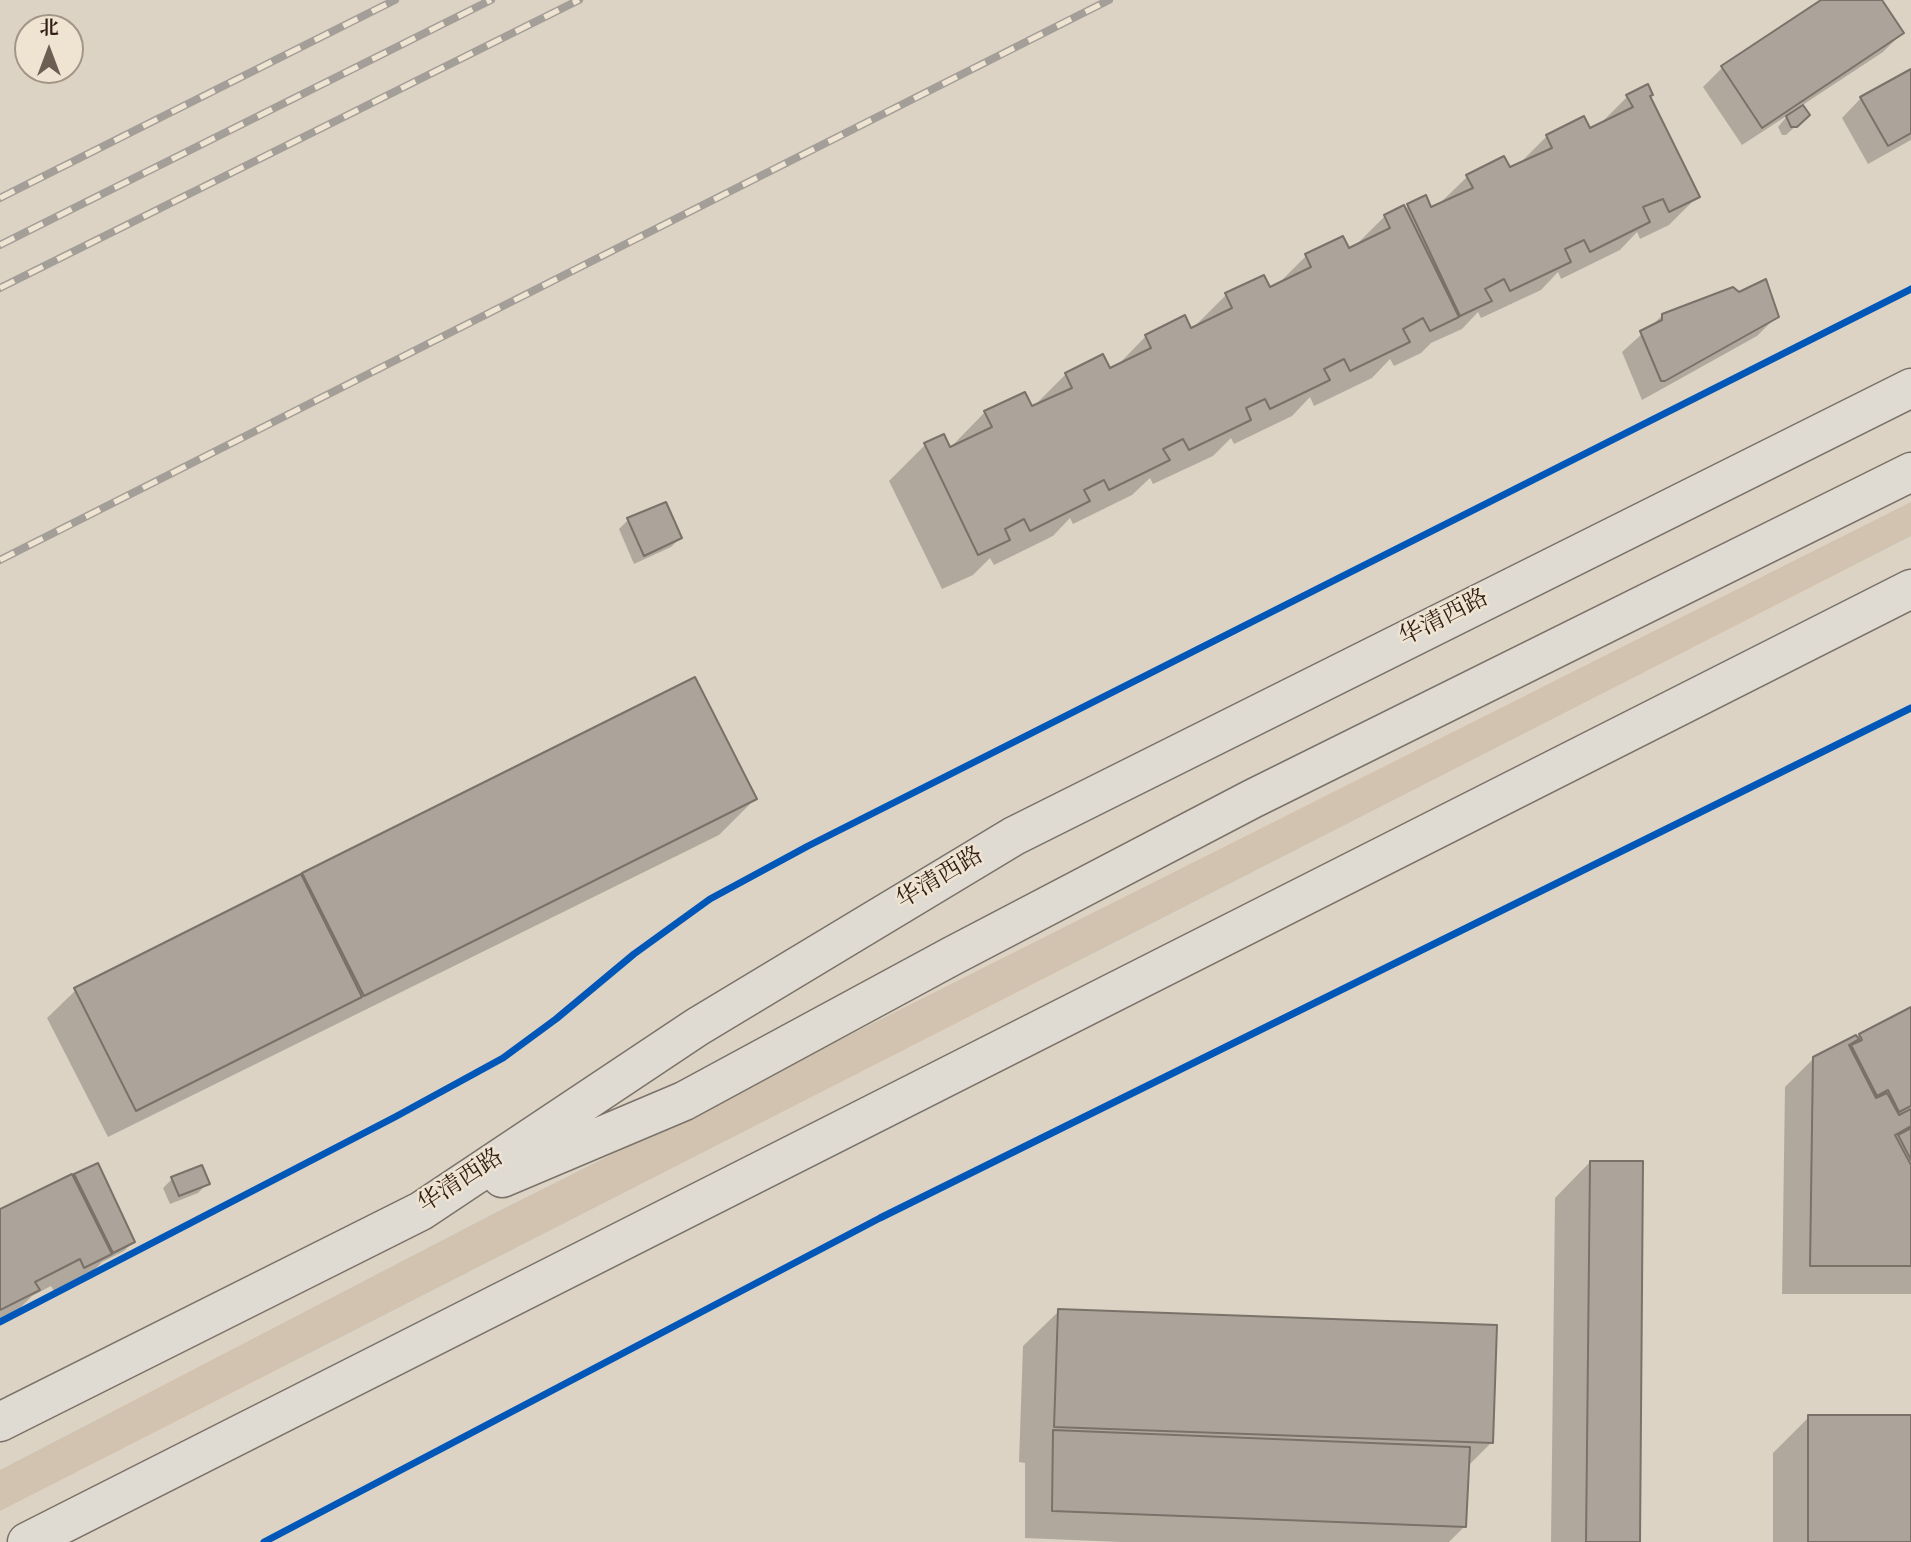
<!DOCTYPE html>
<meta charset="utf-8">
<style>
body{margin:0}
#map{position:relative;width:1911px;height:1542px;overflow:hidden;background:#dcd3c4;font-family:"Sorts Mill Goudy","Noto Serif SC",serif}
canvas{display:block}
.north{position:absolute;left:14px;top:14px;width:70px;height:70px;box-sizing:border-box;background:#efe4d2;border:2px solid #a39587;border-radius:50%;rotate:0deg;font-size:19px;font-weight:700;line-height:28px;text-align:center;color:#311f17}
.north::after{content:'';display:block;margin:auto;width:24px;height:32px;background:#6d5e54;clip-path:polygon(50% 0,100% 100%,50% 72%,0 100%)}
</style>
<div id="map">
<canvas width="1911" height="1542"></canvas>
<div class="north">北</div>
</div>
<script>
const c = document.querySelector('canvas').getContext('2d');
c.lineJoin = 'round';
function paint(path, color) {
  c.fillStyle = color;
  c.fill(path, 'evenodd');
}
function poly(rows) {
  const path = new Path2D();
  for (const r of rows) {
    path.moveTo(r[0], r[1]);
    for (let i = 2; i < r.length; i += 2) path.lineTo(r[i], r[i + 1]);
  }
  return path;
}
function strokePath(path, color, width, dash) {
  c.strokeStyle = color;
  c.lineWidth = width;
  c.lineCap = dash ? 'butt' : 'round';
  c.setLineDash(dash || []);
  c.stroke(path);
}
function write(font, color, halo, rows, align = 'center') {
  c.font = font + ' "Sorts Mill Goudy","Noto Serif SC",serif';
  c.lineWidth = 5;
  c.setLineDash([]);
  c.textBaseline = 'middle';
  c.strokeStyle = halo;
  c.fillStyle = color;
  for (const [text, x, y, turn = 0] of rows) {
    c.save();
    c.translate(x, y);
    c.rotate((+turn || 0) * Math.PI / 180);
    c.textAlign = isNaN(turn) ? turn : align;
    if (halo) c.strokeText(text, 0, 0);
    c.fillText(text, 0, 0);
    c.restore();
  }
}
paint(poly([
 [1911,502,1911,536,0,1511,0,1470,493,1214]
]), '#d1c3af');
paint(poly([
 [1824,0,1880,0,1902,33,1883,52,1801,106,1808,115,1786,135,1782,135,1778,127,1788,115,1742,145,1703,87,1722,68],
 [1911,71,1911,140,1868,164,1842,118,1861,98],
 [1647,86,1649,97,1697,197,1669,225,1640,239,1637,232,1620,250,1561,279,1558,272,1541,290,1481,318,1478,312,1462,329,1431,343,1421,353,1394,366,1390,359,1372,378,1314,406,1310,397,1292,416,1234,444,1231,438,1213,456,1153,484,1150,478,1132,495,1073,524,1070,518,1053,536,994,565,990,558,973,575,942,589,889,481,925,445,943,436,949,449,985,412,1031,409,1066,374,1109,371,1115,368,1146,336,1191,330,1226,295,1270,289,1276,286,1306,256,1348,250,1354,247,1385,216,1404,209,1425,198,1430,210,1439,204,1468,176,1509,170,1517,166,1547,136,1589,130,1598,126,1627,97],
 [1663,315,1777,316,1757,336,1642,400,1622,352],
 [628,520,680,538,671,547,634,564,619,529],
 [755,799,719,835,108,1137,47,1018,76,990,303,875],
 [1911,1009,1911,1294,1782,1294,1785,1087,1814,1058],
 [1853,1052,1856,1052,1883,1103,1880,1104],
 [1590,1162,1638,1542,1551,1542,1555,1198],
 [76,1176,133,1242,124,1251,102,1262,82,1282,56,1295,51,1286,32,1296,10,1318,0,1323,0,1213],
 [172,1179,208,1183,198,1193,170,1204,163,1188],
 [1059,1311,1492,1442,1467,1467,1465,1526,1449,1542,1121,1542,1025,1538,1025,1463,1019,1462,1023,1346],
 [1809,1417,1911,1417,1911,1542,1773,1542,1773,1453]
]), '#0003');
const building = poly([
 [1821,0,1882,0,1904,33,1762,128,1721,66,1821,0],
 [1911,69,1911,133,1888,146,1860,97,1911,69],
 [1648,84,1653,95,1650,96,1700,197,1669,212,1663,199,1643,207,1650,222,1590,252,1584,240,1565,249,1571,262,1510,291,1504,279,1485,289,1492,301,1460,316,1407,204,1426,195,1431,207,1473,188,1466,175,1504,156,1510,167,1552,148,1546,135,1584,116,1590,128,1633,107,1626,95,1648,84],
 [1803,105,1810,115,1797,127,1791,127,1786,116,1803,105],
 [1404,205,1459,317,1430,331,1423,318,1403,329,1410,342,1350,371,1344,359,1324,369,1330,380,1270,409,1265,399,1246,408,1251,420,1189,450,1183,439,1163,449,1170,460,1109,490,1104,480,1084,490,1090,501,1030,531,1024,519,1005,529,1010,540,978,555,924,443,944,434,950,447,992,427,984,411,1025,392,1032,406,1072,388,1065,373,1103,354,1110,368,1151,348,1145,335,1185,315,1191,328,1232,308,1225,293,1264,275,1270,287,1311,267,1305,254,1343,236,1349,248,1390,228,1384,215,1404,205],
 [1766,279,1779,317,1665,381,1661,381,1640,331,1662,320,1662,314,1733,287,1739,292,1766,279],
 [666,502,682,538,644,556,627,518,666,502],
 [695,677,757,799,364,996,302,873,695,677],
 [301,874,362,997,136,1111,74,988,301,874],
 [1911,1007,1911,1106,1899,1112,1888,1090,1877,1096,1851,1045,1862,1040,1859,1034,1911,1007],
 [1856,1035,1859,1039,1849,1045,1876,1098,1887,1093,1899,1115,1911,1109,1911,1126,1895,1135,1911,1165,1911,1266,1810,1266,1813,1057,1856,1035],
 [1911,1128,1911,1160,1898,1135,1911,1128],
 [1590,1161,1643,1161,1640,1542,1586,1542,1590,1161],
 [98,1163,135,1242,113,1253,74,1174,98,1163],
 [202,1165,210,1184,179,1196,171,1177,202,1165],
 [72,1174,112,1254,84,1268,80,1259,35,1282,40,1290,0,1310,0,1209,72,1174],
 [1058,1309,1497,1325,1493,1443,1054,1427,1058,1309],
 [1808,1415,1911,1415,1911,1542,1808,1542,1808,1415],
 [1053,1430,1470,1447,1466,1527,1052,1511,1053,1430]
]);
paint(building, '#aca49a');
strokePath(building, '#7a7269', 2);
const primary = poly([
 [502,1178,684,1101,952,956,1252,799,1911,472],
 [0,1422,421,1211,697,1027,1014,836,1911,388],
 [27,1542,1911,589]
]);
strokePath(primary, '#7a7269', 41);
strokePath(primary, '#dfdad2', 38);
const rail = poly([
 [0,198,395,0],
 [0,245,491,0],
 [0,288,579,0],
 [0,560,1109,0]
]);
strokePath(rail, '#a49e98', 8);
strokePath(rail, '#efe4d2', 5, [16]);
strokePath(poly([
 [0,1322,395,1117,503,1058,556,1019,634,954,710,899,808,846,1911,289],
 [264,1542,880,1218,1911,708]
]), '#0057b8', 7);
write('24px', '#311f17', '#efe4d2', [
 ["华清西路",1445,620,-27],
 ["华清西路",941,880,-31],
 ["华清西路",462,1183,-33]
]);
</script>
